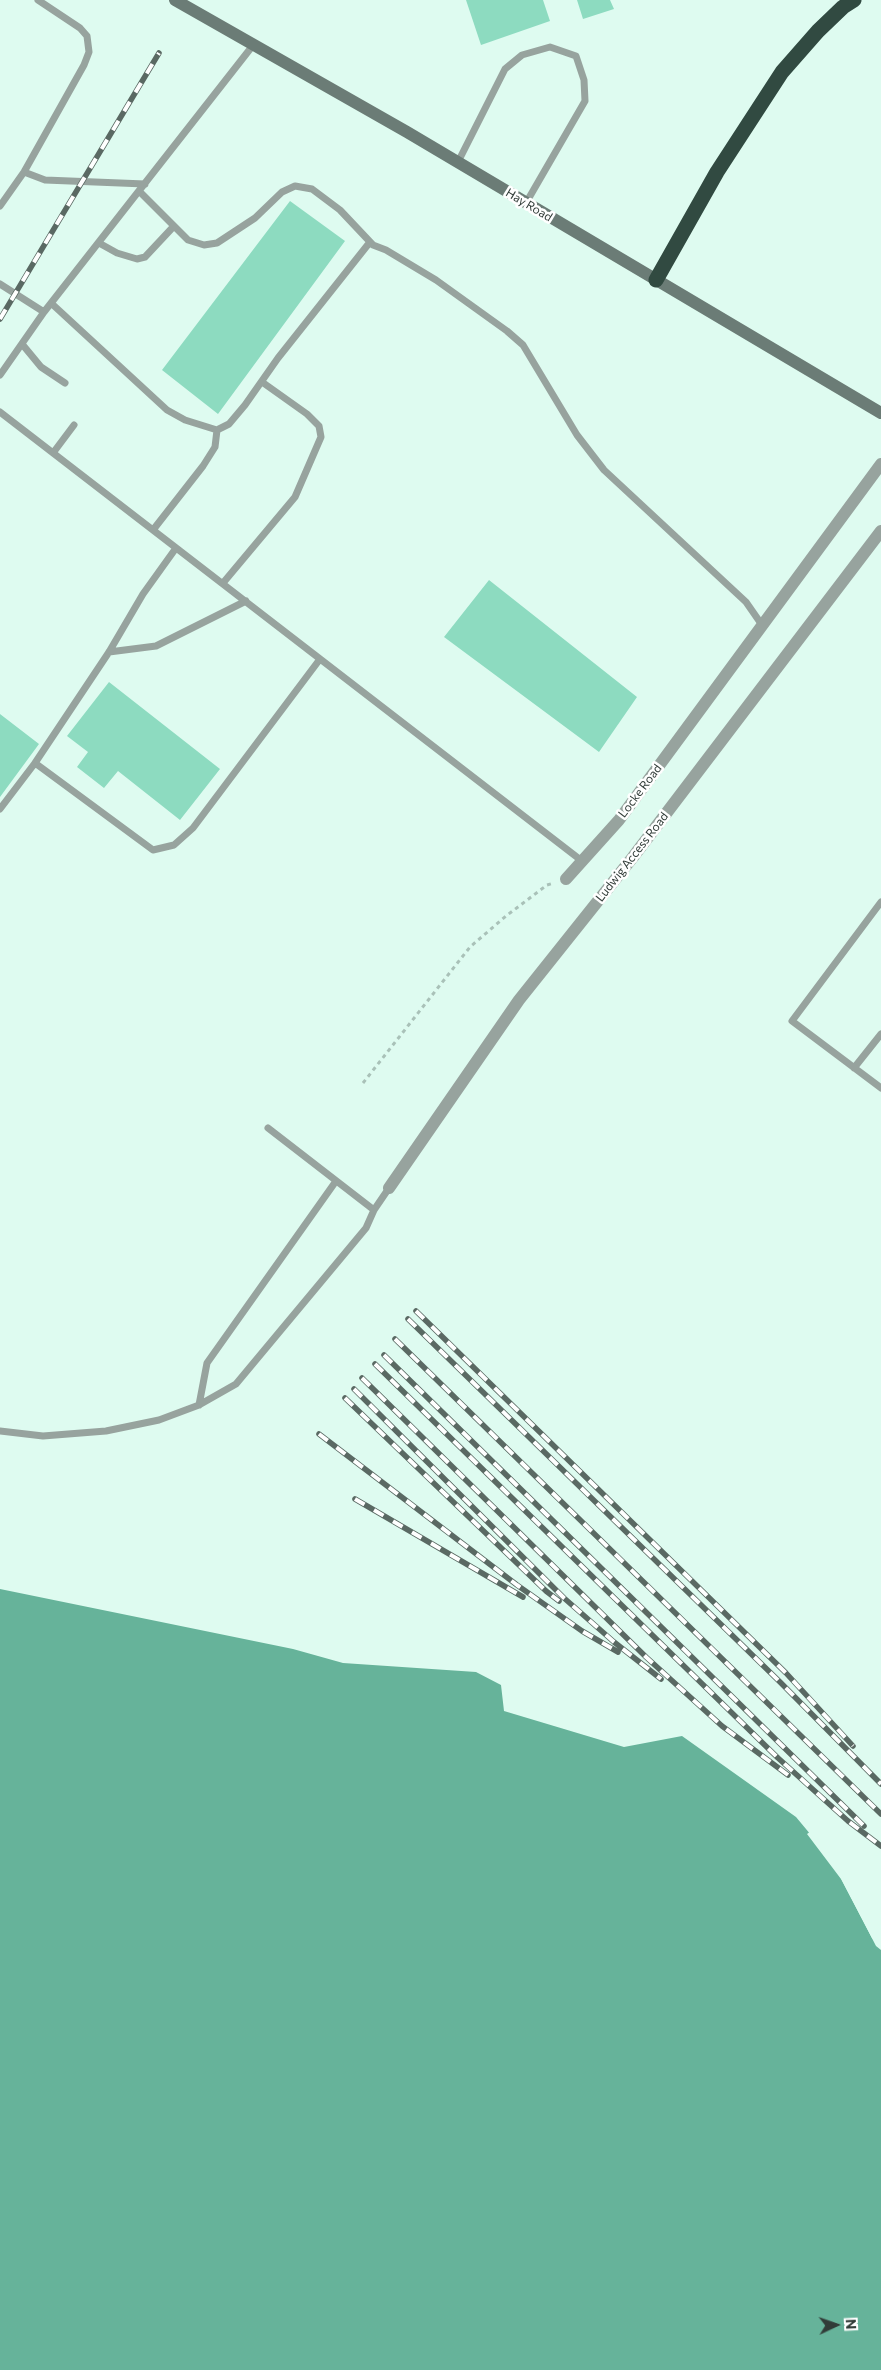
<!DOCTYPE html>
<style>
body{margin:0}
#map{position:relative;width:881px;height:2370px;overflow:hidden;background:#defbf0;font-family:Commissioner,sans-serif}
canvas{display:block}
.north{position:absolute;left:811px;top:2300px;width:50px;height:50px;-webkit-text-stroke:4px #fff;paint-order:stroke;rotate:87deg;font-size:14px;font-weight:700;line-height:20px;text-align:center;color:#313c38}
.north::after{content:'';display:block;margin:auto;width:18px;height:22px;background:#313c38;clip-path:polygon(50% 0,100% 100%,50% 72%,0 100%)}
</style>
<div id="map">
<canvas width="881" height="2370"></canvas>
<div class="north">N</div>
</div>
<script>
const c = document.querySelector('canvas').getContext('2d');
c.lineJoin = 'round';
function paint(path, color) {
  c.fillStyle = color;
  c.fill(path, 'evenodd');
}
function poly(rows) {
  const path = new Path2D();
  for (const r of rows) {
    path.moveTo(r[0], r[1]);
    for (let i = 2; i < r.length; i += 2) path.lineTo(r[i], r[i + 1]);
  }
  return path;
}
function strokePath(path, color, width, dash) {
  c.strokeStyle = color;
  c.lineWidth = width;
  c.lineCap = dash ? 'butt' : 'round';
  c.setLineDash(dash || []);
  c.stroke(path);
}
function write(font, color, halo, rows, align = 'center') {
  c.font = font + ' Commissioner,sans-serif';
  c.lineWidth = 5;
  c.setLineDash([]);
  c.textBaseline = 'middle';
  c.strokeStyle = halo;
  c.fillStyle = color;
  for (const [text, x, y, turn = 0] of rows) {
    c.save();
    c.translate(x, y);
    c.rotate((+turn || 0) * Math.PI / 180);
    c.textAlign = isNaN(turn) ? turn : align;
    if (halo) c.strokeText(text, 0, 0);
    c.fillText(text, 0, 0);
    c.restore();
  }
}
paint(poly([
 [0,1589,293,1649,343,1663,476,1672,501,1685,504,1711,624,1747,682,1736,796,1817,831,1859,876,1946,881,1950,881,2370,0,2370]
]), '#66b39a');
paint(poly([
 [811,1831,833,1857,877,1943,872,1938,841,1879,807,1834]
]), '#defbf0');
paint(poly([
 [466,0,543,0,550,21,481,45],
 [577,0,610,0,614,9,583,19],
 [290,201,345,241,218,414,162,370],
 [489,580,637,697,599,752,444,637],
 [109,682,220,769,180,820,118,771,104,788,77,767,88,752,67,736],
 [0,714,39,744,0,797]
]), '#8ddbc0');
strokePath(poly([
 [363,1083,470,947,506,916,547,885,554,883]
]), '#a9c1b8', 3, [4, 4]);
strokePath(poly([
 [458,162,505,69,522,55,550,47,576,56,584,80,585,101,526,203],
 [24,172,45,180,145,184],
 [139,191,188,240,204,245,217,243,255,218,282,192,295,186,312,189,340,210,373,245,386,250,436,280,507,331,523,345,577,435,604,470,746,602,762,625],
 [0,206,24,172,84,65,89,52,87,36,80,28,38,0],
 [99,243,117,253,137,259,145,257,174,226],
 [0,284,44,312],
 [51,303,167,410,185,420,217,430,229,424,245,405,278,358,370,242],
 [22,344,41,367,65,383],
 [0,375,44,312,254,44],
 [0,412,582,861],
 [53,453,74,425],
 [153,530,203,466,215,447,217,430],
 [176,548,143,594,109,652,35,763,153,850,174,845,193,828,320,659],
 [223,583,295,497,321,437,319,426,307,414,262,382],
 [109,652,156,646,246,601],
 [0,809,35,763],
 [881,902,792,1021,881,1088],
 [854,1068,881,1034],
 [268,1128,374,1210,389,1188],
 [199,1405,207,1363,336,1181],
 [0,1431,43,1436,106,1431,159,1420,199,1405,236,1384,366,1228,374,1210]
]), '#97a39e', 7);
strokePath(poly([
 [566,879,619,820,881,464],
 [389,1188,519,1000,633,857,881,531]
]), '#97a39e', 12);
strokePath(poly([
 [175,0,407,132,881,413]
]), '#6b7c76', 12);
strokePath(poly([
 [656,280,717,172,782,72,818,31,843,7,854,0]
]), '#314a41', 15);
const rail = poly([
 [0,319,159,53],
 [416,1311,786,1673,853,1746],
 [408,1319,780,1682,881,1784],
 [395,1339,881,1814],
 [384,1355,864,1826],
 [375,1364,778,1758,848,1821,881,1846],
 [362,1378,646,1657,722,1726,788,1775],
 [354,1389,564,1598,614,1642,661,1679],
 [345,1398,546,1591,559,1601],
 [319,1434,517,1585,582,1631,618,1652],
 [355,1499,523,1597]
]);
strokePath(rail, '#5a6963', 5.5);
strokePath(rail, '#fff', 4, [11]);
write('12px', '#313c38', '#fff', [
 ["Hay Road",529,205,31],
 ["Locke Road",640,791,-53],
 ["Ludwig Access Road",632,857,-52]
]);
</script>
